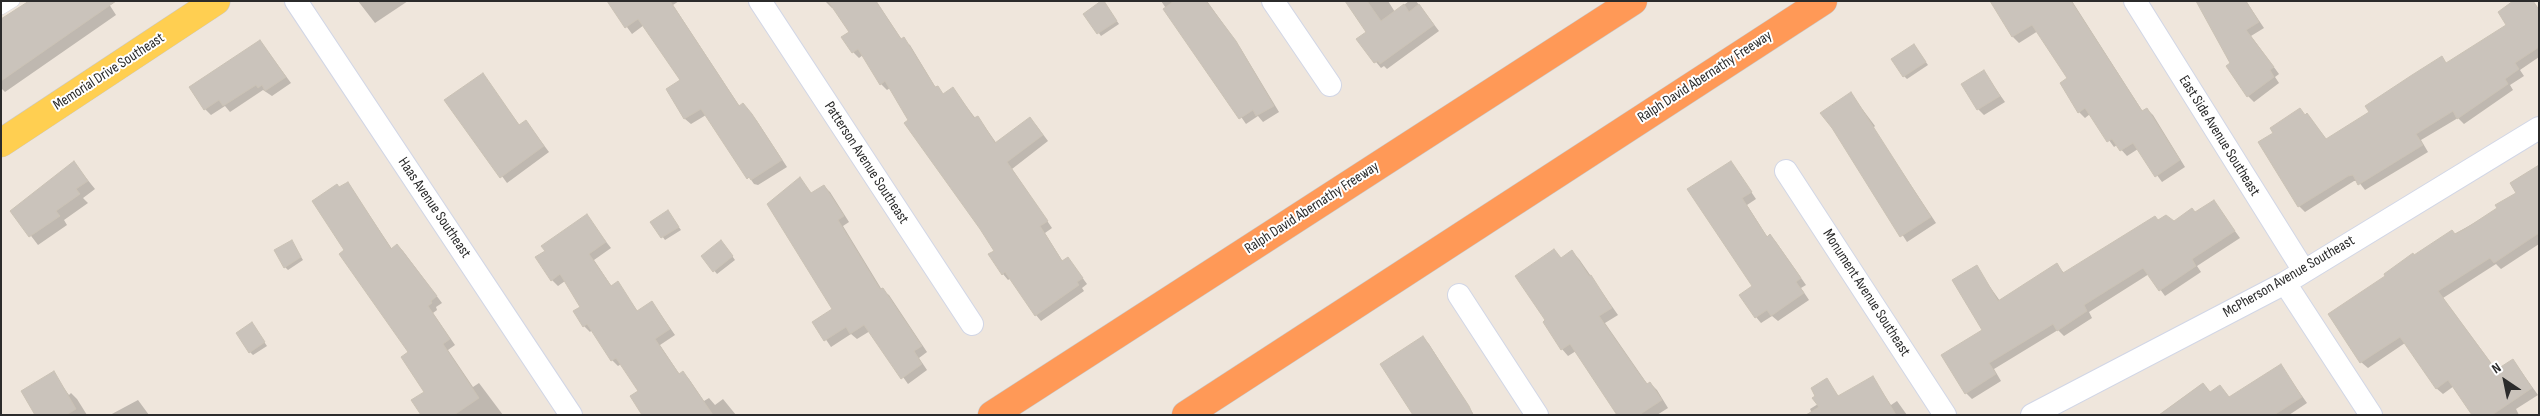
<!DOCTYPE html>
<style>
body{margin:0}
#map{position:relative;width:2540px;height:416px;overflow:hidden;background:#efe6dc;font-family:"Sofia Sans Condensed",sans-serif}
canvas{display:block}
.frame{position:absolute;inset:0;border:2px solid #2b2b2b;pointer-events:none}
.north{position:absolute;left:2480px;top:356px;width:50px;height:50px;-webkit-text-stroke:4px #fff;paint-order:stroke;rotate:326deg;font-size:14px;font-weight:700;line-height:20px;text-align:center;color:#2b2b2b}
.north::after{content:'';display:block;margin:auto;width:18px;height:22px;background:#2b2b2b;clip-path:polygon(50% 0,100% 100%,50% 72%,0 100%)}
</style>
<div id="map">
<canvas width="2540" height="416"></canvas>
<div class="frame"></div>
<div class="north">N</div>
</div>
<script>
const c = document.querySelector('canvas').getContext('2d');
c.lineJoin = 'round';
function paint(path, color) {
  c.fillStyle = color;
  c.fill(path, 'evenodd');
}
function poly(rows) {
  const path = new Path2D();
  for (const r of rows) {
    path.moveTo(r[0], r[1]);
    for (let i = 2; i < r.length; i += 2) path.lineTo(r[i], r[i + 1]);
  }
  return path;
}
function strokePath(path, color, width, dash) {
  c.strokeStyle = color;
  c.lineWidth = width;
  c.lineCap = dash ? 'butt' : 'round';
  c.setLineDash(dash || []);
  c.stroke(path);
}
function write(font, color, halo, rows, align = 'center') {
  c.font = font + ' "Sofia Sans Condensed",sans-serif';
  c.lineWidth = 4;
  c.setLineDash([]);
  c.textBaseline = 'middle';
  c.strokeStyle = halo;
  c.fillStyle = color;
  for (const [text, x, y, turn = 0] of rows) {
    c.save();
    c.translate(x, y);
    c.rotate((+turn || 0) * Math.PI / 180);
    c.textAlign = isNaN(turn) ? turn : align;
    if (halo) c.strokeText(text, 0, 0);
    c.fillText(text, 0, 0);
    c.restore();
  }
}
paint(poly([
 [107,1,116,15,5,92,1,88,1,20],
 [358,1,408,1,375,23],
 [608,1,679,1,673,5,740,107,749,111,757,121,787,167,758,185,754,184,706,115,691,124,685,119,668,89,681,81,644,25,632,34],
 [825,1,876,1,902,40,910,45,936,88,944,95,953,89,976,119,977,118,983,124,997,144,1036,125,1048,141,1012,169,1052,228,1045,233,1063,262,1068,258,1087,284,1082,288,1084,291,1041,321,1036,315,1011,278,1008,280,1003,274,996,251,909,120,890,88,887,90,881,84,863,55,859,58,853,52,850,32,834,7,832,8],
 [1161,1,1207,1,1241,49,1279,112,1263,122,1258,116,1246,124],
 [1347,1,1388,1,1395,12,1409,1,1416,1,1439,31,1387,69,1384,66,1381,68,1358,40,1368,32],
 [2002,1,2072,1,2143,112,2147,109,2153,115,2185,167,2162,182,2138,149,2127,156,2117,145,2114,147,2090,114,2085,118,2079,112,2069,79,2038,31,2019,43,2013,37,1994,6],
 [2246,1,2264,28,2251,36,2279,74,2275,77,2279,83,2254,102,2248,96,2231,63],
 [2516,1,2533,1,2539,9,2539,57,2520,70,2524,76,2510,85,2513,90,2464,124,2458,118,2421,140,2428,152,2365,190,2358,181,2354,181,2305,212,2299,206,2260,143,2307,114,2327,140,2370,112,2441,58,2447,64,2508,26],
 [1105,4,1119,24,1101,36,1085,14],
 [260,41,291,83,272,96,263,90,230,112,225,106,211,115,205,109],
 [1917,49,1928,65,1907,79,1904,76],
 [1984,72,2005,102,1984,115,1978,109],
 [483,75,520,126,531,128,549,152,507,183,446,100],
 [1851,94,1875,126,1873,128,1936,223,1907,242,1833,127],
 [1731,162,1756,199,1747,205,1768,238,1770,236,1776,242,1806,285,1801,288,1809,300,1778,321,1772,316,1761,323,1756,317,1754,286],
 [74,163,95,189,83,198,88,203,64,220,67,225,38,245,12,211],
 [2539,166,2539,244,2501,269,2496,264,2443,298,2497,371,2513,360,2538,395,2516,409,2519,415,2473,415,2454,386,2443,394,2436,388,2405,343,2368,368,2361,362,2415,256,2499,209,2518,193],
 [800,179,812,194,824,186,830,192,849,222,843,226,882,290,889,295,927,352,919,358,927,370,908,384,870,331,857,339,851,334,831,347,814,322,834,309],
 [348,183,392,249,397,245,403,251,442,303,436,307,437,310,433,313,455,345,448,350,473,387,479,383,503,415,422,415,426,392,410,352,346,250,340,189],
 [2214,202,2240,238,2197,266,2201,272,2165,296,2149,274,2089,312,2092,318,2064,336,2058,330,1994,369,2001,381,1972,399,1966,393,1984,330,1976,267,2000,301,2057,265,2065,274,2159,221,2174,222,2196,214],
 [670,215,681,230,665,240,652,222],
 [586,216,611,248,594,260,612,287,618,283,638,312,652,303,657,309,675,335,660,345,680,375,683,373,689,379,704,401,709,398,715,405,723,399,736,415,644,415,639,392,621,364,618,366,612,360,592,330,590,332,584,326,582,308,565,281,558,286,552,280,546,251],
 [292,242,303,260,288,270,285,267],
 [724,245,735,260,717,274,703,257],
 [1554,251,1562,259,1572,252,1579,259,1618,315,1605,323,1648,385,1650,383,1657,390,1668,408,1657,415,1618,415,1576,351,1568,356,1562,349,1547,321],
 [254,327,267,346,253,355,250,352],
 [1423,338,1429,344,1474,415,1415,415],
 [2281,366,2307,403,2289,415,2159,415,2202,384,2211,393,2220,386,2230,398],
 [53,373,69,395,71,393,77,399,87,415,37,415],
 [1873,378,1891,405,1897,401,1907,415,1813,415,1810,409,1818,404,1812,389,1826,380,1839,397],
 [138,400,149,415,110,415]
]), '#0003');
const building = poly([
 [29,1,116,1,1,81,1,19,29,1],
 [607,1,670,1,739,106,743,103,752,114,782,160,751,180,749,177,747,179,701,109,684,119,666,89,680,80,638,19,625,28,607,1],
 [828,1,876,1,901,39,904,37,935,87,938,86,943,94,953,87,974,118,978,116,995,143,1030,117,1043,135,1007,162,1048,221,1040,226,1062,261,1068,257,1083,278,1077,282,1079,285,1035,316,1005,272,1002,275,988,254,994,251,980,229,904,123,908,120,885,81,880,85,858,49,852,53,841,37,849,32,828,1],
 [1101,1,1104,1,1117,21,1097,34,1083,14,1101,1],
 [1174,1,1206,1,1236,41,1274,106,1256,116,1253,110,1239,119,1163,9,1174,1],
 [1345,1,1367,1,1381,21,1404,4,1409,12,1419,4,1434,25,1380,64,1378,61,1374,63,1356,39,1366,32,1345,1],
 [1990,1,2071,1,2142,111,2147,108,2180,160,2155,177,2133,143,2120,151,2112,139,2107,142,2085,108,2078,113,2060,83,2067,78,2032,25,2012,37,1990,1],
 [2196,1,2246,1,2259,22,2246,30,2274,67,2270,70,2274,77,2247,97,2226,66,2230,63,2196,1],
 [2513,1,2533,1,2539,10,2539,47,2515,63,2519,69,2505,79,2508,84,2457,119,2453,111,2416,134,2423,145,2358,185,2353,175,2348,176,2298,207,2258,142,2273,133,2270,128,2300,108,2305,115,2307,113,2326,139,2369,112,2365,106,2412,75,2442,56,2446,63,2506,25,2498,12,2513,1],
 [260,40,286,77,265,91,262,85,258,88,256,85,223,106,219,100,204,110,189,87,260,40],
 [1914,44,1926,62,1903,77,1891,59,1914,44],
 [1984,70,2000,96,1977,110,1961,84,1984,70],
 [483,73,519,125,526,120,544,146,500,178,444,100,483,73],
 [1851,92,1931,217,1900,237,1832,128,1820,113,1851,92],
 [74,161,88,181,76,189,80,194,56,211,60,216,29,237,10,211,74,161],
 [1731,161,1752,192,1742,198,1767,237,1770,234,1801,278,1796,282,1804,293,1771,316,1767,310,1755,318,1739,295,1752,286,1687,189,1731,161],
 [2539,165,2539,233,2494,263,2490,258,2438,291,2496,370,2513,359,2532,388,2492,415,2472,415,2448,380,2436,389,2400,337,2360,363,2328,314,2385,276,2384,274,2413,253,2414,255,2452,230,2455,234,2465,229,2497,208,2495,205,2516,193,2510,183,2539,165],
 [800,177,811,193,824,185,844,216,838,220,880,289,883,288,922,346,914,351,922,364,901,379,864,325,850,334,846,327,824,341,812,322,832,309,767,204,800,177],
 [348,182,391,249,397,244,437,296,431,301,432,303,428,306,450,339,443,344,479,398,454,415,421,415,411,400,424,392,401,357,408,352,339,254,344,250,312,201,337,184,339,187,348,182],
 [2214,200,2235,231,2192,259,2196,266,2159,291,2143,268,2084,305,2087,311,2057,331,2053,324,1989,363,1996,374,1965,394,1941,355,1982,330,1952,280,1977,265,1998,301,2057,263,2063,273,2155,216,2158,220,2166,215,2174,221,2192,208,2195,212,2214,200],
 [668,210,679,227,661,238,650,222,668,210],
 [587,214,606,242,589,254,611,286,618,281,637,311,652,301,670,329,655,339,679,374,683,371,713,415,642,415,630,396,638,391,616,358,611,361,587,324,583,327,573,311,580,307,560,274,551,281,535,257,545,251,541,246,587,214],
 [292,240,301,257,284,268,274,250,292,240],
 [721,240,733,256,713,272,701,256,721,240],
 [1554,249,1561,258,1572,250,1589,276,1591,275,1612,308,1599,316,1640,375,1647,384,1650,382,1662,400,1639,415,1617,415,1570,344,1561,350,1543,322,1545,320,1515,276,1554,249],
 [252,322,265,342,249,353,236,333,252,322],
 [1423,336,1469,406,1473,415,1413,415,1380,364,1423,336],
 [2281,364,2302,397,2274,415,2159,415,2203,383,2210,392,2220,385,2229,397,2281,364],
 [54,371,76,409,66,415,35,415,21,391,54,371],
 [1873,376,1896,415,1806,415,1819,407,1812,398,1815,396,1811,388,1827,378,1838,396,1873,376]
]);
paint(building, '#cac3bb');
strokePath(building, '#cac2b5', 1);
const service = poly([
 [1,9,14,1]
]);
const minor = poly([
 [296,1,571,415],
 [760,1,972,324],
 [1273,1,1330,85],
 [2135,1,2304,271],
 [1786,171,1945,415],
 [2285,283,2371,415],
 [1459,295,1537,415],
 [2032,415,2285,283,2539,128]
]);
const primary = poly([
 [1,143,216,1]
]);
const motorway = poly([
 [992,415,1633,1],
 [1186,415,1823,1]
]);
strokePath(service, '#d1d6e6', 12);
strokePath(minor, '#d1d6e6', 24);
strokePath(primary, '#c8c8c8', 29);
strokePath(motorway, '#c8c8c8', 29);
strokePath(service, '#fff', 11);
strokePath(minor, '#fff', 22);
strokePath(primary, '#ffcf51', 28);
strokePath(motorway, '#ff9957', 28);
write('15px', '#2b2b2b', '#fff', [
 ["Memorial Drive Southeast",109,72,-33],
 ["Ralph David Abernathy Freeway",1705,77,-33],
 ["East Side Avenue Southeast",2219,136,58],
 ["Patterson Avenue Southeast",866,163,57],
 ["Haas Avenue Southeast",434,208,56],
 ["Ralph David Abernathy Freeway",1312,208,-33],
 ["McPherson Avenue Southeast",2289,277,-30],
 ["Monument Avenue Southeast",1866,293,57]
]);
</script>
